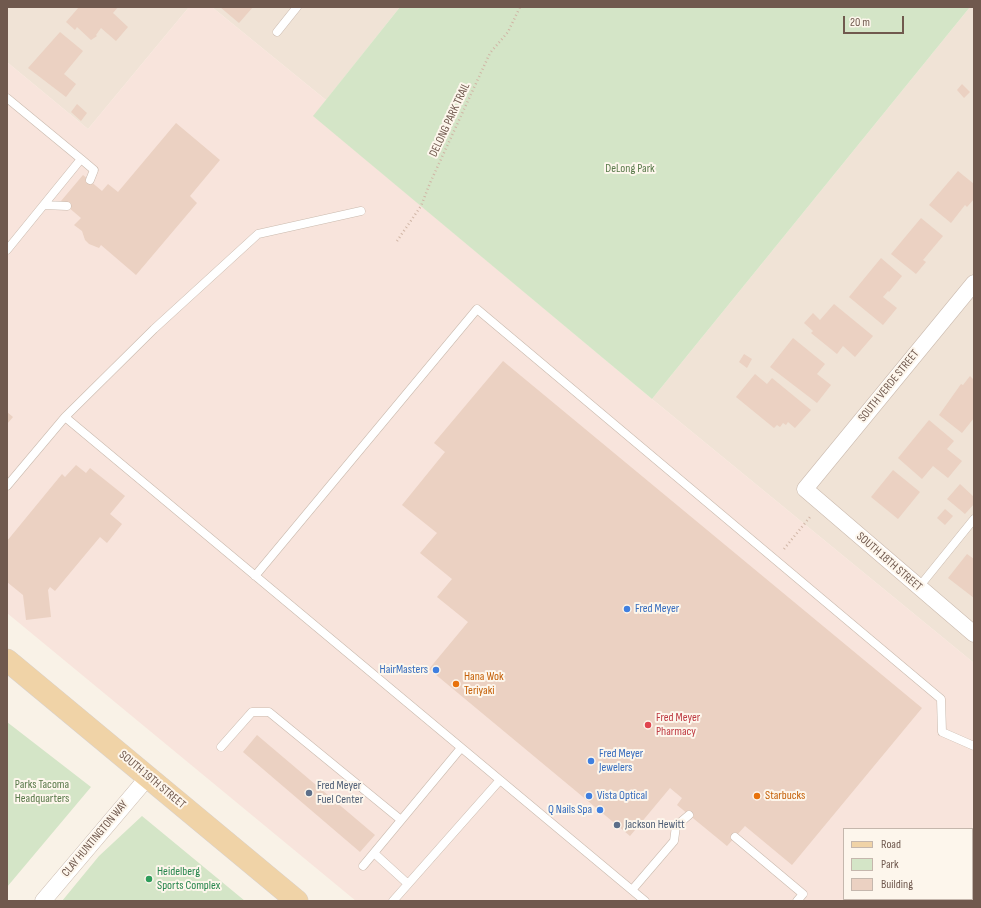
<!DOCTYPE html>
<style>
body{margin:0}
#map{position:relative;width:981px;height:908px;overflow:hidden;background:#f9f2e7;font-family:"Sofia Sans Condensed",sans-serif}
canvas{display:block}
.frame{position:absolute;inset:0;border:8px solid #70594e;pointer-events:none}
.legend{position:absolute;left:843px;top:828px;width:130px;height:72px;box-sizing:border-box;background:#fdf6ec;border:1px solid #c5b7ad;margin:0;padding:5px 7px;list-style:none;font-size:12px;color:#70594e}
.legend li{display:flex;align-items:center;gap:8px;height:20px}
.legend b{width:20px;border:1px solid #c5b7ad}
.scale{position:absolute;left:843px;top:16px;width:61px;height:18px;box-sizing:border-box;border:2px solid #70594e;border-top:0;padding-left:5px;font-size:12px;line-height:14px;white-space:nowrap;color:#70594e;-webkit-text-stroke:3px #fdf6ec;paint-order:stroke}
</style>
<div id="map">
<canvas width="981" height="908"></canvas>
<div class="frame"></div>
<ul class="legend">
<li><b style="height:5px;background:#f0d3a7"></b>Road</li>
<li><b style="height:11px;background:#d4e5c7"></b>Park</li>
<li><b style="height:11px;background:#ebd1c2"></b>Building</li>
</ul>
<div class="scale">20 m</div>
</div>
<script>
const c = document.querySelector('canvas').getContext('2d');
c.lineJoin = 'round';
function paint(path, color) {
  c.fillStyle = color;
  c.fill(path, 'evenodd');
}
function poly(rows) {
  const path = new Path2D();
  for (const r of rows) {
    path.moveTo(r[0], r[1]);
    for (let i = 2; i < r.length; i += 2) path.lineTo(r[i], r[i + 1]);
  }
  return path;
}
function strokePath(path, color, width, dash) {
  c.strokeStyle = color;
  c.lineWidth = width;
  c.lineCap = dash ? 'butt' : 'round';
  c.setLineDash(dash || []);
  c.stroke(path);
}
function write(font, color, halo, rows, align = 'center') {
  c.font = font + ' "Sofia Sans Condensed",sans-serif';
  c.lineWidth = 4;
  c.setLineDash([]);
  c.textBaseline = 'middle';
  c.strokeStyle = halo;
  c.fillStyle = color;
  for (const [text, x, y, turn = 0] of rows) {
    c.save();
    c.translate(x, y);
    c.rotate((+turn || 0) * Math.PI / 180);
    c.textAlign = isNaN(turn) ? turn : align;
    if (halo) c.strokeText(text, 0, 0);
    c.fillText(text, 0, 0);
    c.restore();
  }
}
paint(poly([
 [7,7,189,7,88,129,7,62],
 [212,7,400,7,326,100],
 [970,7,974,7,974,663,652,399]
]), '#f0e3d6');
paint(poly([
 [189,7,212,7,326,100,314,116,652,399,974,663,974,862,972,869,972,829,844,829,844,899,963,899,962,901,356,901,7,613,7,62,88,129]
]), '#f8e4dc');
paint(poly([
 [400,7,970,7,652,399,313,116],
 [7,722,91,787,7,887],
 [142,816,245,901,62,901,99,856]
]), '#d4e5c7');
paint(poly([
 [79,7,118,7,113,13,128,27,116,41,101,28,96,35,97,36,91,40,77,27,75,30,66,22],
 [220,7,253,7,239,23],
 [60,32,83,51,64,74,76,84,66,97,28,68],
 [962,84,970,92,964,98,957,90],
 [77,104,87,113,81,121,71,112],
 [176,123,220,160,190,196,197,203,136,275,101,245,99,248,89,244,85,240,82,231,74,225,81,218,61,201,83,175,102,191,108,184,118,192],
 [958,171,974,184,974,199,967,207,965,205,951,223,929,205],
 [921,218,943,236,923,260,926,262,916,274,891,254],
 [881,258,902,276,889,292,888,291,883,297,897,308,883,325,849,297],
 [834,304,873,336,855,357,843,346,837,354,811,333,813,331,804,323,813,313,820,320],
 [793,338,825,364,817,374,831,385,817,403,770,367],
 [744,354,752,359,747,368,739,362],
 [503,361,922,708,792,865,745,826,727,846,677,805,682,798,670,788,630,836,429,669,468,622,437,597,452,579,420,553,437,533,402,505,445,452,434,443],
 [755,374,767,384,772,378,811,410,795,428,788,422,786,425,783,423,780,427,777,425,774,428,736,397],
 [970,376,974,380,974,418,962,433,939,415,961,384,963,385],
 [7,412,13,417,7,424],
 [929,420,954,441,947,449,962,461,948,478,933,466,922,479,898,458],
 [76,465,86,473,90,468,125,496,110,514,122,524,107,543,100,537,55,591,50,587,48,590,51,617,26,620,23,595,7,582,7,541,62,474,65,477],
 [893,470,920,492,898,519,871,497],
 [960,484,974,497,974,504,965,514,947,499],
 [945,509,953,516,945,525,937,518],
 [967,554,974,559,974,598,948,578],
 [257,735,375,835,360,852,243,752]
]), '#ebd1c2');
const lane = poly([
 [277,32,297,7],
 [7,98,81,159,7,250],
 [81,159,94,170,90,180],
 [44,205,67,206],
 [65,417,154,329,258,234,361,211],
 [7,486,65,417,645,901],
 [255,576,477,309,941,699,942,732,974,746],
 [919,587,974,519],
 [221,747,252,712,269,712,401,820],
 [735,837,803,894,797,901],
 [374,853,408,884],
 [363,866,461,748],
 [632,890,674,841,676,826,689,815],
 [393,901,500,780]
]);
const street = poly([
 [974,283,805,489,974,634],
 [43,901,148,777]
]);
const primary = poly([
 [7,660,297,901]
]);
strokePath(lane, '#cabaae', 9);
strokePath(street, '#cabaae', 17);
strokePath(primary, '#d7d1cd', 23);
strokePath(poly([
 [397,241,421,206,430,183,490,53,508,32,520,7],
 [784,549,810,517]
]), '#d0b5a5', 2.5, [1, 3]);
strokePath(lane, '#fff', 8);
strokePath(street, '#fff', 16);
strokePath(primary, '#f0d3a7', 22);
for (const [x, y, r, color] of [
 [627,609,4,"#3f7fe0"],
 [436,670,4,"#3f7fe0"],
 [456,684,4,"#e8710a"],
 [648,725,4,"#e0444e"],
 [591,761,4,"#3f7fe0"],
 [309,793,4,"#5c6f8a"],
 [589,796,4,"#3f7fe0"],
 [757,796,4,"#e8710a"],
 [600,810,4,"#3f7fe0"],
 [617,825,4,"#5c6f8a"],
 [149,879,4,"#2e9e5b"]
]) {
  const dot = new Path2D();
  dot.arc(x, y, r, 0, 2 * Math.PI);
  c.fillStyle = color;
  c.fill(dot);
  strokePath(dot, '#fdf6ec', 1.5);
}
write('12px', '#70594e', '#fdf6ec', [
 ["DELONG PARK TRAIL",450,120,-65],
 ["SOUTH VERDE STREET",889,386,-51],
 ["SOUTH 18TH STREET",889,562,41],
 ["SOUTH 19TH STREET",152,780,40],
 ["CLAY HUNTINGTON WAY",95,839,-50]
]);
write('12px', '#5a7a4b', '#fdf6ec', [
 ["DeLong Park",630,169],
 ["Parks Tacoma",42,785],
 ["Headquarters",42,799]
]);
write('12px', '#366cbe', '#fdf6ec', [
 ["Fred Meyer",635,609],
 ["HairMasters",428,670,"right"],
 ["Fred Meyer",599,754],
 ["Jewelers",599,768],
 ["Vista Optical",597,796],
 ["Q Nails Spa",592,810,"right"]
], 'left');
write('12px', '#c56008', '#fdf6ec', [
 ["Hana Wok",464,677],
 ["Teriyaki",464,691],
 ["Starbucks",765,796]
], 'left');
write('12px', '#be3a42', '#fdf6ec', [
 ["Fred Meyer",656,718],
 ["Pharmacy",656,732]
], 'left');
write('12px', '#4e5e75', '#fdf6ec', [
 ["Fred Meyer",317,786],
 ["Fuel Center",317,800],
 ["Jackson Hewitt",625,825]
], 'left');
write('12px', '#27864d', '#fdf6ec', [
 ["Heidelberg",157,872],
 ["Sports Complex",157,886]
], 'left');
</script>
